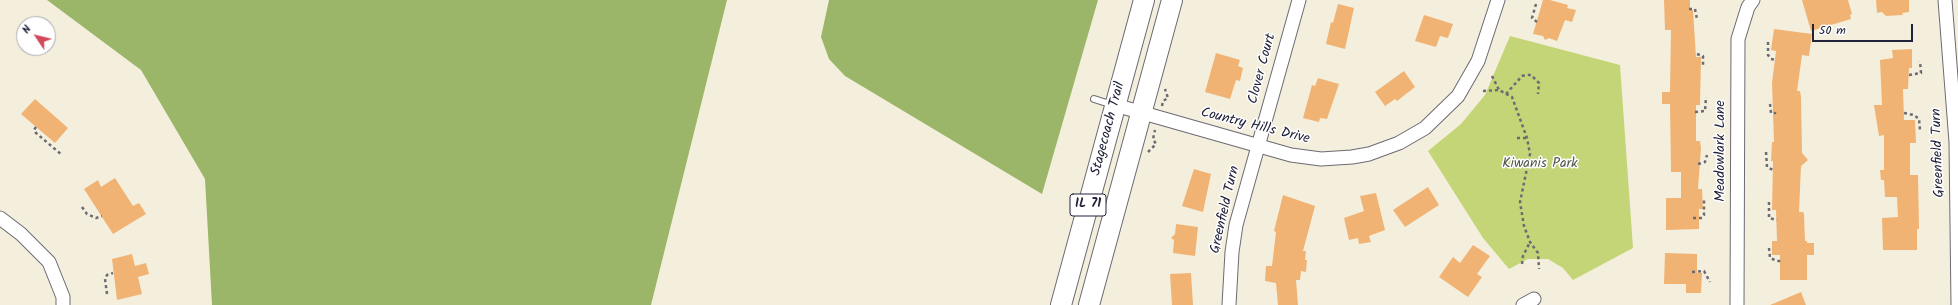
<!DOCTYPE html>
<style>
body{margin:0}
#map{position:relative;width:1958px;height:305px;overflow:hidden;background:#f4efdc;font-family:Kalam,sans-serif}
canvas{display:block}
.north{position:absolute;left:16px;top:16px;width:40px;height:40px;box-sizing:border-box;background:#fff;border:1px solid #a7a7b1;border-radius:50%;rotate:305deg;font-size:11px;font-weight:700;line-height:16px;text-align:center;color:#22223b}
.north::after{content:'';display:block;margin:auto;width:14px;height:18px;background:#d1495b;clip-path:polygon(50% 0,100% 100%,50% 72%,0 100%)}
.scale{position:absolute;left:1812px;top:24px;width:101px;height:18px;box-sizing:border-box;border:2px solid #22223b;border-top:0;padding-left:5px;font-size:12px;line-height:14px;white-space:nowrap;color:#22223b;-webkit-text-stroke:3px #fff;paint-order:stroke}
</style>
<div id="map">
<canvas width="1958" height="305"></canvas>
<div class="north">N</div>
<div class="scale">50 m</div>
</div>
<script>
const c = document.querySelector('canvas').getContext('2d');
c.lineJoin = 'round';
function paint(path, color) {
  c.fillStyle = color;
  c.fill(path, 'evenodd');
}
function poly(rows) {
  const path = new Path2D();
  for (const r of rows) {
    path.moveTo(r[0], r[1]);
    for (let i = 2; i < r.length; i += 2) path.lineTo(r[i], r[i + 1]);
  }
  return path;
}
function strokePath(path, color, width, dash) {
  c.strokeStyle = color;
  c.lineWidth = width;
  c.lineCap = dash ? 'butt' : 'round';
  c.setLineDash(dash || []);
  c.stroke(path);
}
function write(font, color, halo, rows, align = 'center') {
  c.font = font + ' Kalam,sans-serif';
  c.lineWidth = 3;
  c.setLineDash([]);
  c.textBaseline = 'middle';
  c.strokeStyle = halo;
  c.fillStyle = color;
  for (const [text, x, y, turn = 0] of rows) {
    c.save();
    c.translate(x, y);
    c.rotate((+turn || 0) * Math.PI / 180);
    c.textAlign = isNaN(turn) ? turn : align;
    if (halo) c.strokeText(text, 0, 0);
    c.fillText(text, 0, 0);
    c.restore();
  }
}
paint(poly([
 [1510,36,1620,65,1633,248,1573,280,1563,268,1548,259,1528,259,1509,269,1483,238,1428,151,1461,124,1485,95]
]), '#c4d577');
paint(poly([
 [47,0,727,0,651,305,212,305,205,179,141,70],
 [829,0,1098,0,1042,194,845,76,829,59,821,37]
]), '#9bb668');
paint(poly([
 [1543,0,1550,0,1568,5,1567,8,1576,10,1572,22,1565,20,1557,41,1549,38,1545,40,1543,36,1533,34],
 [1664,0,1690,0,1690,10,1693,10,1696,57,1701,57,1700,105,1696,105,1696,141,1700,141,1701,148,1698,189,1702,189,1703,209,1699,209,1699,229,1666,230,1666,198,1681,198,1681,172,1671,172,1670,104,1662,104,1662,92,1670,92,1670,90,1671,30,1665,30],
 [1802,0,1848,0,1852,14,1850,15,1851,19,1811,31],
 [1876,0,1909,0,1909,12,1902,13,1903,15,1886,16,1882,12,1877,13],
 [1338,4,1354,8,1345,49,1326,44,1331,22,1333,23],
 [1424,15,1453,24,1448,38,1440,36,1436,47,1415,41],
 [1774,29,1812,34,1809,56,1802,55,1797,91,1800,91,1801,97,1802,153,1808,160,1801,166,1799,212,1803,212,1804,214,1805,241,1807,241,1807,243,1814,243,1814,255,1807,255,1807,280,1780,280,1780,255,1772,255,1772,241,1777,241,1776,210,1772,210,1773,161,1771,161,1772,142,1774,142,1772,83,1776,51,1771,50],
 [1912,49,1912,68,1909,68,1908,89,1903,89,1904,120,1915,120,1916,143,1910,143,1910,175,1918,175,1919,229,1917,229,1917,250,1883,250,1882,218,1898,217,1897,197,1885,197,1884,180,1881,180,1880,170,1884,170,1884,135,1879,136,1874,105,1882,105,1880,60,1893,58,1892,50],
 [1216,53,1240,60,1238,66,1243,68,1240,81,1236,80,1230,99,1205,92],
 [1404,71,1415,87,1397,101,1395,99,1385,106,1375,92],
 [1318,78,1339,84,1327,119,1320,118,1319,122,1303,118,1312,85,1315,86],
 [35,99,68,128,55,143,21,114],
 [1194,169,1211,174,1203,212,1182,206],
 [115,178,133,206,139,203,146,214,113,234,84,189,98,180,101,187],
 [1428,187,1439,205,1405,227,1393,210],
 [1376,193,1385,230,1369,236,1371,242,1359,244,1358,238,1349,240,1344,218,1364,211,1360,196],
 [1283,195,1315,206,1303,251,1306,251,1305,260,1307,260,1306,272,1301,271,1300,280,1296,280,1298,305,1278,305,1276,283,1265,281,1266,266,1272,266,1276,232,1274,231],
 [1176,224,1198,227,1195,256,1173,253,1174,240,1171,238,1175,234],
 [1473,245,1490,256,1477,274,1482,277,1468,297,1439,277,1453,257,1460,263],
 [1665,253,1697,254,1697,273,1702,273,1701,293,1686,293,1686,284,1664,284],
 [132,254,135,266,146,263,149,274,138,277,142,294,117,300,112,259],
 [1191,273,1193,305,1172,305,1170,274],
 [1801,292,1806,305,1770,305]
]), '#f0b374');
const lane = poly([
 [1094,99,1113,105]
]);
const street = poly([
 [1945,0,1956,142,1958,305],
 [1115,105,1291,155,1321,159,1352,157,1369,154,1399,143,1425,128,1458,96,1478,61,1498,0],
 [0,218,21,234,49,262,63,297,63,305],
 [1229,305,1232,252,1236,225,1299,0],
 [1523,305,1534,299],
 [1737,305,1738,39,1748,7,1753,0]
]);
const primary = poly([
 [1061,305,1144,0],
 [1089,305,1172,0]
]);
strokePath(lane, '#6c6a73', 8);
strokePath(street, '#6c6a73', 15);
strokePath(primary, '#6c6a73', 22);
strokePath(poly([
 [1536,4,1532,18,1537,22],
 [1689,9,1695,9,1697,19],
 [1768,42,1768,55,1771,59,1776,60],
 [1697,54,1703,56,1703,65],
 [1909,75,1921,73,1920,61],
 [1492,76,1499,90],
 [1483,91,1499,90,1512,97,1527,138,1530,154,1520,202,1524,226,1530,242,1538,253,1539,269],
 [1506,94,1522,76,1526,75,1531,75,1539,83,1538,94],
 [1770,104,1771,113,1775,113,1775,112],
 [1162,106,1163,101,1168,98,1165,89],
 [1695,112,1705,111,1706,97],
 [1904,113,1914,115,1919,119,1920,130],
 [36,127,34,130,36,133,62,155],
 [1517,138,1527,138],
 [1148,152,1156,144,1153,139,1155,130],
 [1766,152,1767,167,1773,170],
 [1698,164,1705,162,1707,155],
 [1769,202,1769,218,1777,220],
 [82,207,87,214,96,218,102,216],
 [1693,218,1702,218,1704,215,1704,199],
 [1769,248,1770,258,1777,261,1783,261],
 [1522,264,1523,256,1530,242],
 [1692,272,1704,271,1710,282],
 [107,294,105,279,107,275,113,273]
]), '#6c6a73', 2.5, [3, 3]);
strokePath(lane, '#fff', 6);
strokePath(street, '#fff', 13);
strokePath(primary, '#fff', 20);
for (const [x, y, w] of [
 [1088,205,36]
]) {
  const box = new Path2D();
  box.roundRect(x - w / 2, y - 11, w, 22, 3);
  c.fillStyle = '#fff';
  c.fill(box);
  strokePath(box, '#22223b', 1);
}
write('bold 13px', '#22223b', null, [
 ["IL 71",1088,205]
]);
write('14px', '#22223b', '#fff', [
 ["Clover Court",1263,69,-75],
 ["Country Hills Drive",1255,127,14],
 ["Stagecoach Trail",1109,129,-75],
 ["Meadowlark Lane",1722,151,-90],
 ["Greenfield Turn",1939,153,-92],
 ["Greenfield Turn",1226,210,-77]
]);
write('14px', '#53584d', '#fff', [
 ["Kiwanis Park",1540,165]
]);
</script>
